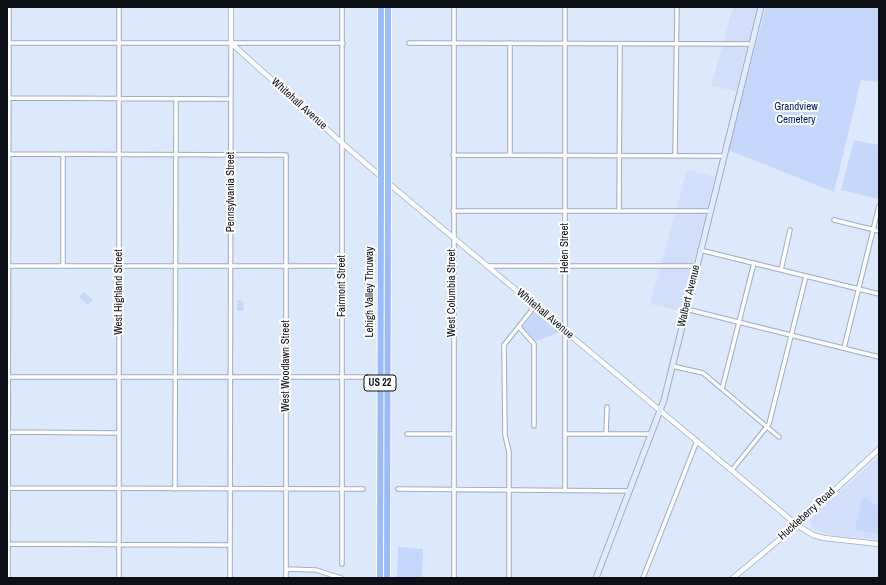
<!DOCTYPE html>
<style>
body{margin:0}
#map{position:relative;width:886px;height:585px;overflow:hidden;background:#dce8fc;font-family:"Archivo Narrow",sans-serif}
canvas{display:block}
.frame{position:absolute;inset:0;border:8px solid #0d1017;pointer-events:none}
</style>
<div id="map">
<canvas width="886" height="585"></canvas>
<div class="frame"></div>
</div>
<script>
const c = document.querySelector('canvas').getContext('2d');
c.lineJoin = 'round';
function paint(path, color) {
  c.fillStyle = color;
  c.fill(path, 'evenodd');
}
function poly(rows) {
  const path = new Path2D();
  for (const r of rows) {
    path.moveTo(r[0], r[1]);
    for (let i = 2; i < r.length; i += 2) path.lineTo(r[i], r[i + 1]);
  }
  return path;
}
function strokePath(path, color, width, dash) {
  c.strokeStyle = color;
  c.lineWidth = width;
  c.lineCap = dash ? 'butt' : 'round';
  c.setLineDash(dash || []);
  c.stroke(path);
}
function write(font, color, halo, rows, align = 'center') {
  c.font = font + ' "Archivo Narrow",sans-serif';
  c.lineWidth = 4;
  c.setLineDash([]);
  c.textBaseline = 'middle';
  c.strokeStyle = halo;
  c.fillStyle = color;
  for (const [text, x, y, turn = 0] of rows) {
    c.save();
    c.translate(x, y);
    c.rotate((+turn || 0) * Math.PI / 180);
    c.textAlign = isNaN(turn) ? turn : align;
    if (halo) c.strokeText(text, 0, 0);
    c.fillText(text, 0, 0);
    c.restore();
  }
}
paint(poly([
 [733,7,757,7,736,91,711,86],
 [687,170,715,177,681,311,650,304],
 [879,456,879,539,829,535,813,529,810,522,812,517]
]), '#d1dffb');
paint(poly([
 [766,7,879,7,879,82,861,80,834,192,728,150],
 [854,140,879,145,879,199,841,190],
 [84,292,93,300,88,305,79,297],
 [237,300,241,300,244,303,243,311,237,311],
 [535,311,560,332,536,341,522,328],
 [862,498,877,505,879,508,879,534,855,530],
 [398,547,423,549,422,578,397,578]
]), '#c5d8fb');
const minor = poly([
 [454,7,454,578],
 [7,43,343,43],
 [409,43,752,44],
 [8,98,231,99],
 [7,154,286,155,286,578],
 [510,154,510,43],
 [453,155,723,156],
 [675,155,677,7],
 [453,211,709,211],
 [619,211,620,44],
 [834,220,879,231],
 [700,250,879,294],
 [7,266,342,266],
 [63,266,63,154],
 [488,266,696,266],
 [781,270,790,230],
 [686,309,879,357],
 [519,327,534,344,534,426],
 [844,348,879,206],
 [672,366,703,373,779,437],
 [7,377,369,377],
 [722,389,754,263],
 [7,432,119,433],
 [407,434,453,434],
 [565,434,651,434],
 [606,434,607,407],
 [732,470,769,424,806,276],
 [7,488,363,489],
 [175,489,176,99],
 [398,489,630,491],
 [565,490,565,7],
 [7,544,230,545],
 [342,564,342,7],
 [286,569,316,570,341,578],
 [8,578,9,7],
 [119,578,119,7],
 [230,578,231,43],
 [509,578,509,452,505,435,504,345,535,306],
 [643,578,697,441]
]);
const tertiary = poly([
 [231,7,231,43,343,144,400,193,797,525,813,535,824,538,879,544],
 [733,578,797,525,879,449]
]);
const secondary = poly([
 [596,578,664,400,761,7]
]);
const motorway = poly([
 [381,162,381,7],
 [388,167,388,7],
 [380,578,381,188],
 [387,578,388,194]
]);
strokePath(minor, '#a0abbe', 5.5);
strokePath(tertiary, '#a0abbe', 6);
strokePath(secondary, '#a0abbe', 7);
strokePath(motorway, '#fff', 8);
strokePath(minor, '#fff', 3.5);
strokePath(tertiary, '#fff', 4.5);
strokePath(secondary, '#e0ebff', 5);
strokePath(motorway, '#99bcfe', 6);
const motorwayBridge = poly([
 [381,188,381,162],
 [388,194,388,167]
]);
strokePath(motorwayBridge, '#fff', 8, []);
strokePath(motorwayBridge, '#99bcfe', 6);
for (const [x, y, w] of [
 [380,383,32]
]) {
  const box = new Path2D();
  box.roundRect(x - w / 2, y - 8, w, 16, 3);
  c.fillStyle = '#fff';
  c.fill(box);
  strokePath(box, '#0d1017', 1);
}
write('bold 10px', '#0d1017', null, [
 ["US 22",380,383]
]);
write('11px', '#0d1017', '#fff', [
 ["Whitehall Avenue",299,104,42],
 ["Pennsylvania Street",231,192,-90],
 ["Helen Street",565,248,-90],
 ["Fairmont Street",342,286,-90],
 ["West Highland Street",119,292,-90],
 ["Lehigh Valley Thruway",370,292,-90],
 ["West Columbia Street",452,293,-90],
 ["Walbert Avenue",689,296,-76],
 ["Whitehall Avenue",545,314,40],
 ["West Woodlawn Street",286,366,-90],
 ["Huckleberry Road",807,514,-42]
]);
write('11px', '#01206c', '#fff', [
 ["Grandview",796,107],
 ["Cemetery",796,120]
]);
</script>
